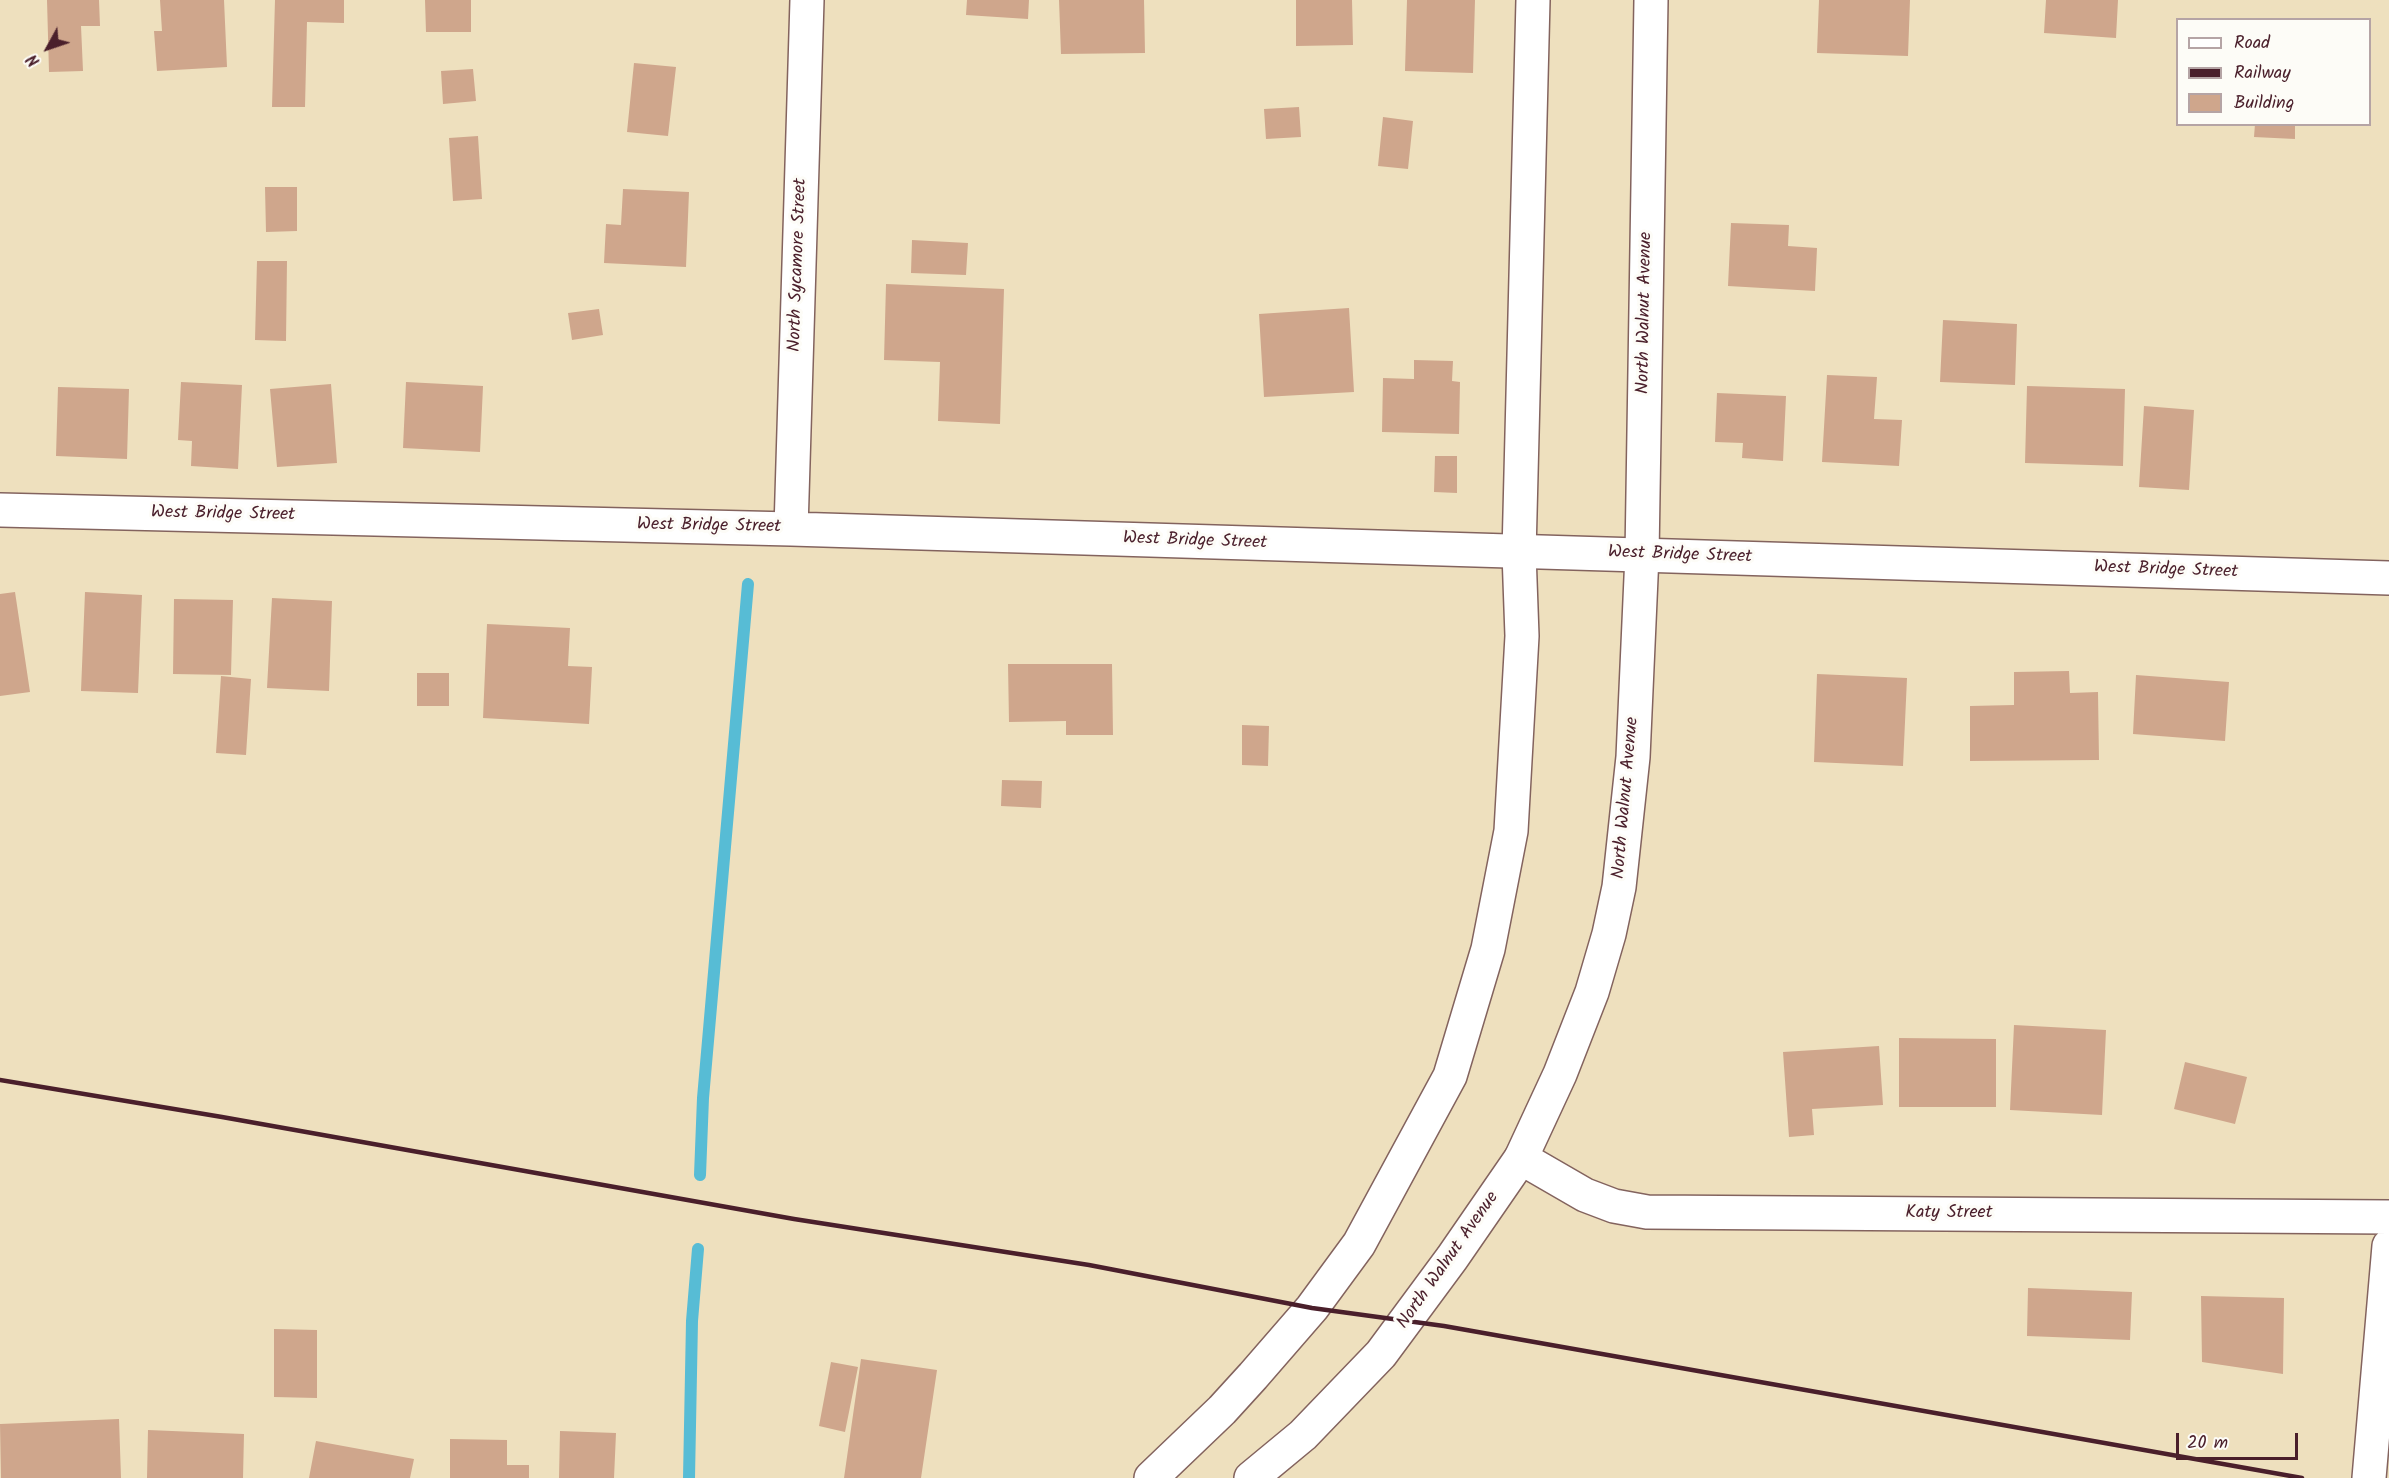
<!DOCTYPE html>
<style>
body{margin:0}
#map{position:relative;width:2389px;height:1478px;overflow:hidden;background:#eee0be;font-family:Kalam,sans-serif}
canvas{display:block}
.legend{position:absolute;left:2176px;top:18px;width:195px;height:108px;box-sizing:border-box;background:#fdfcf7;border:2px solid #b5a4a5;margin:0;padding:8px 10px;list-style:none;font-size:18px;color:#4a1f2b}
.legend li{display:flex;align-items:center;gap:12px;height:30px}
.legend b{width:30px;border:2px solid #b5a4a5}
.north{position:absolute;left:18px;top:18px;width:60px;height:60px;-webkit-text-stroke:4px #fdfcf7;paint-order:stroke;rotate:230deg;font-size:16px;font-weight:700;line-height:24px;text-align:center;color:#4a1f2b}
.north::after{content:'';display:block;margin:auto;width:21px;height:27px;background:#4a1f2b;clip-path:polygon(50% 0,100% 100%,50% 72%,0 100%)}
.scale{position:absolute;left:2176px;top:1433px;width:122px;height:27px;box-sizing:border-box;border:3px solid #4a1f2b;border-top:0;padding-left:8px;font-size:18px;line-height:21px;white-space:nowrap;color:#4a1f2b;-webkit-text-stroke:4px #fdfcf7;paint-order:stroke}
</style>
<div id="map">
<canvas width="2389" height="1478"></canvas>
<ul class="legend">
<li><b style="height:8px;background:#fff"></b>Road</li>
<li><b style="height:8px;background:#4a1f2b"></b>Railway</li>
<li><b style="height:16px;background:#cfa68c"></b>Building</li>
</ul>
<div class="north">N</div>
<div class="scale">20 m</div>
</div>
<script>
const c = document.querySelector('canvas').getContext('2d');
c.lineJoin = 'round';
function poly(rows) {
  const path = new Path2D();
  for (const r of rows) {
    path.moveTo(r[0], r[1]);
    for (let i = 2; i < r.length; i += 2) path.lineTo(r[i], r[i + 1]);
  }
  return path;
}
function strokePath(path, color, width, dash) {
  c.strokeStyle = color;
  c.lineWidth = width;
  c.lineCap = dash ? 'butt' : 'round';
  c.setLineDash(dash || []);
  c.stroke(path);
}
function paint(path, color) {
  c.fillStyle = color;
  c.fill(path, 'evenodd');
}
function write(font, color, halo, rows, align = 'center') {
  c.font = font + ' Kalam,sans-serif';
  c.lineWidth = 6;
  c.setLineDash([]);
  c.textBaseline = 'middle';
  c.strokeStyle = halo;
  c.fillStyle = color;
  for (const [text, x, y, turn = 0] of rows) {
    c.save();
    c.translate(x, y);
    c.rotate((+turn || 0) * Math.PI / 180);
    c.textAlign = isNaN(turn) ? turn : align;
    if (halo) c.strokeText(text, 0, 0);
    c.fillText(text, 0, 0);
    c.restore();
  }
}
strokePath(poly([
 [700,1175,703,1098,748,584],
 [689,1478,692,1321,698,1249]
]), '#57bcd5', 12);
paint(poly([
 [47,0,99,0,100,26,81,26,83,71,49,72],
 [160,0,224,0,227,67,157,71,154,31,162,31],
 [275,0,344,0,344,23,307,22,305,107,272,107],
 [425,0,471,0,471,32,426,32],
 [967,0,1029,0,1028,19,966,15],
 [1059,0,1144,0,1145,53,1061,54],
 [1296,0,1352,0,1353,45,1296,46],
 [1407,0,1475,0,1473,73,1405,71],
 [1819,0,1910,0,1908,56,1817,53],
 [2046,0,2118,0,2116,38,2044,33],
 [634,63,676,67,668,136,627,132],
 [473,69,476,101,443,104,441,71],
 [1299,107,1301,137,1266,139,1264,109],
 [1383,117,1413,121,1408,169,1378,166],
 [2255,124,2295,124,2295,139,2254,137],
 [478,136,482,199,453,201,449,138],
 [265,187,297,187,297,231,266,232],
 [623,189,689,192,686,267,604,263,606,224,621,225],
 [1731,223,1789,225,1788,246,1817,248,1815,291,1728,286],
 [912,240,968,243,966,275,911,273],
 [257,261,287,261,286,341,255,340],
 [886,284,1004,289,1000,424,938,421,940,362,884,360],
 [1349,308,1354,392,1264,397,1259,314],
 [599,309,603,335,572,340,568,313],
 [1943,320,2017,324,2015,385,1940,382],
 [1414,360,1453,361,1452,381,1460,382,1459,434,1382,432,1383,378,1414,379],
 [1827,375,1877,377,1874,419,1902,420,1899,466,1822,462],
 [181,382,242,385,238,469,191,466,192,441,178,440],
 [406,382,483,386,480,452,403,448],
 [331,384,337,463,277,467,270,389],
 [2027,386,2125,389,2123,466,2025,463],
 [58,387,129,389,127,459,56,456],
 [1717,393,1786,396,1783,461,1742,458,1743,443,1715,442],
 [2144,406,2194,410,2189,490,2139,487],
 [1435,456,1457,456,1457,493,1434,492],
 [15,592,30,692,0,696,0,594],
 [85,592,142,595,138,693,81,691],
 [272,598,332,601,329,691,267,688],
 [174,599,233,600,231,675,173,674],
 [487,624,570,628,568,666,592,667,589,724,483,718],
 [1008,664,1112,664,1113,735,1066,735,1066,721,1009,722],
 [2069,671,2070,693,2098,692,2099,760,1970,761,1970,706,2014,705,2014,672],
 [417,673,449,673,449,706,417,706],
 [1817,674,1907,678,1903,766,1814,762],
 [2136,675,2229,682,2225,741,2133,734],
 [221,676,251,679,246,755,216,753],
 [1242,725,1269,726,1268,766,1242,765],
 [1002,780,1042,781,1041,808,1001,806],
 [2014,1025,2106,1030,2102,1115,2010,1110],
 [1899,1038,1996,1039,1996,1107,1899,1107],
 [1879,1046,1883,1105,1812,1109,1814,1135,1789,1137,1783,1052],
 [2185,1062,2247,1077,2235,1124,2174,1109],
 [2028,1288,2132,1292,2130,1340,2027,1336],
 [2201,1296,2284,1298,2283,1374,2202,1362],
 [274,1329,317,1330,317,1398,274,1397],
 [861,1359,937,1370,921,1478,844,1478],
 [831,1362,858,1367,845,1432,819,1426],
 [119,1419,121,1478,1,1478,0,1424],
 [148,1430,244,1434,243,1478,147,1478],
 [560,1431,616,1433,614,1478,559,1478],
 [450,1439,507,1440,507,1465,529,1465,529,1478,450,1478],
 [316,1441,414,1459,410,1478,309,1478]
]), '#cfa68c');
const minor = poly([
 [0,510,791,529,2389,578],
 [791,529,807,0],
 [1521,1158,1585,1195,1614,1206,1647,1212,2389,1217],
 [2369,1478,2389,1246]
]);
const major = poly([
 [1151,1478,1222,1410,1253,1376,1312,1308,1359,1244,1450,1076,1488,949,1511,831,1522,636,1519,553,1533,0],
 [1251,1478,1303,1435,1381,1354,1452,1258,1521,1158,1560,1074,1592,992,1609,934,1619,887,1633,757,1642,555,1651,0]
]);
strokePath(minor, '#83635e', 36);
strokePath(major, '#83635e', 36);
strokePath(minor, '#fff', 33);
strokePath(major, '#fff', 33);
strokePath(poly([
 [0,1080,222,1117,794,1219,1089,1265,1312,1308,1444,1326,2302,1478]
]), '#4a1f2b', 4.5);
write('18px', '#4a1f2b', '#fdfcf7', [
 ["North Sycamore Street",799,265,-88],
 ["North Walnut Avenue",1646,313,-89],
 ["West Bridge Street",223,515,1],
 ["West Bridge Street",709,527,1],
 ["West Bridge Street",1195,542,2],
 ["West Bridge Street",1680,556,2],
 ["West Bridge Street",2166,571,2],
 ["North Walnut Avenue",1627,798,-85],
 ["Katy Street",1949,1214],
 ["North Walnut Avenue",1449,1261,-55]
]);
</script>
